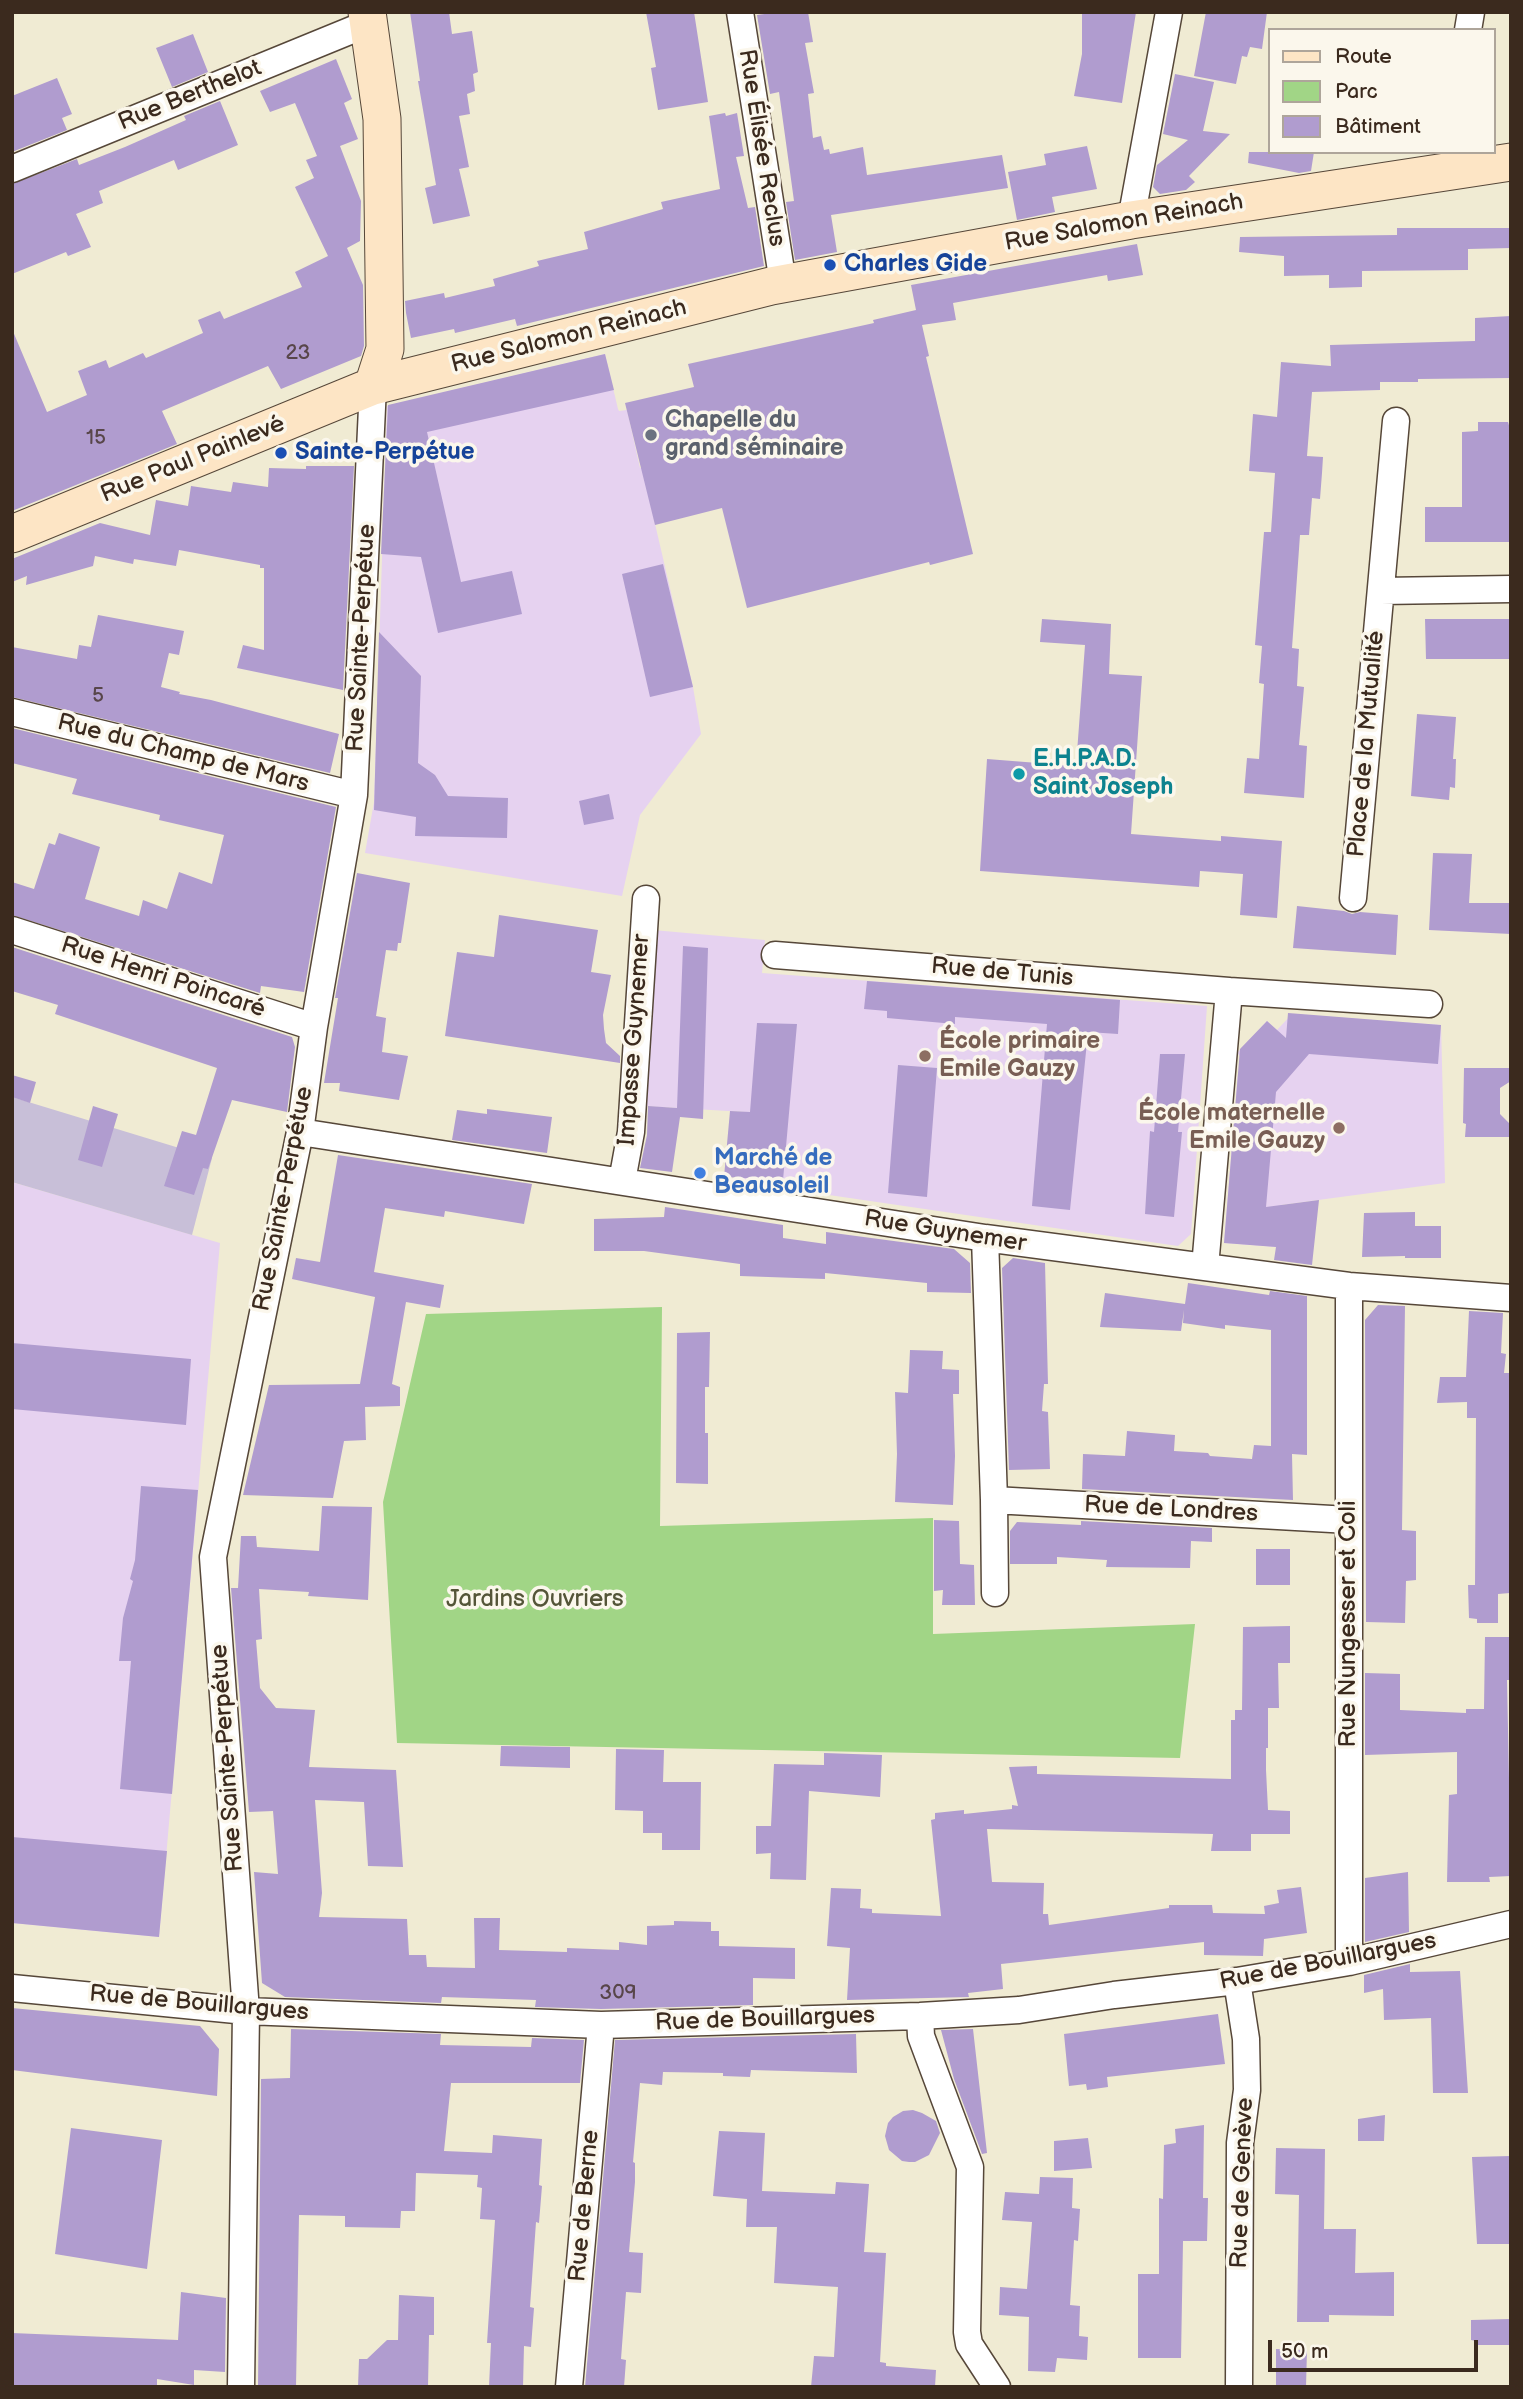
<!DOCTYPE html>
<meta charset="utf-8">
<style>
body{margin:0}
#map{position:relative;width:1523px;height:2399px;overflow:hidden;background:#f0ebd3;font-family:"Balsamiq Sans",sans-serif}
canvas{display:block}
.frame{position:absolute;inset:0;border:14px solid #3b2a1e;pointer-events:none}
.legend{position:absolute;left:1268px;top:28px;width:228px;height:126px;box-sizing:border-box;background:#fbf7ec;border:2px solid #aea59a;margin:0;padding:9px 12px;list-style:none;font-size:21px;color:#3b2a1e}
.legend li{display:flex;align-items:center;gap:14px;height:35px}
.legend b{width:35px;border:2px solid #aea59a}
.scale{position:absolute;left:1268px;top:2340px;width:210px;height:32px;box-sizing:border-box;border:4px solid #3b2a1e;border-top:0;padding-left:9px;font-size:21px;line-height:24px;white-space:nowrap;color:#3b2a1e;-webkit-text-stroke:5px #fbf7ec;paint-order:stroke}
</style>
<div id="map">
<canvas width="1523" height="2399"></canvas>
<div class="frame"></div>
<ul class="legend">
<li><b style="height:9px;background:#fde5c5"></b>Route</li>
<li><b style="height:19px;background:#a1d586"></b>Parc</li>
<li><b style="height:19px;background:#b09ccf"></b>Bâtiment</li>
</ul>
<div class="scale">50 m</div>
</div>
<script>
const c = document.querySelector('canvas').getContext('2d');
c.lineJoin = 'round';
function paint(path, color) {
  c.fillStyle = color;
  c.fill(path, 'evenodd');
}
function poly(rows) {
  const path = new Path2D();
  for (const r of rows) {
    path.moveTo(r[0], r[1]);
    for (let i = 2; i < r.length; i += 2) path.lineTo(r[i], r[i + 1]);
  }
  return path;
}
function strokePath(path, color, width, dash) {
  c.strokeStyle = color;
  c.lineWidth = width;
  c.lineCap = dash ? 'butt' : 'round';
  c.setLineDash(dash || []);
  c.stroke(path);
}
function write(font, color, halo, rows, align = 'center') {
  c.font = font + ' "Balsamiq Sans",sans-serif';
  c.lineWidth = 7;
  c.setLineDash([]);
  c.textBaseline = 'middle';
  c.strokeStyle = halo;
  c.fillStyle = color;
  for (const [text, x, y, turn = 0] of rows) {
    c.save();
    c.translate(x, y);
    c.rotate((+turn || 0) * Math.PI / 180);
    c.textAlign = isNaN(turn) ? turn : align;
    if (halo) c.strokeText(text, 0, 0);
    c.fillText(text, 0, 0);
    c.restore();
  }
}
paint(poly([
 [605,354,618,409,619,411,627,410,640,468,642,468,693,687,701,734,640,815,622,896,365,853,374,802,387,406],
 [653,930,765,940,762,973,1207,1006,1191,1234,1178,1246,740,1182,745,1112,643,1106],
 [1292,1014,1441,1025,1445,1183,1281,1205,1276,1247,1224,1243,1238,1073,1247,1063,1237,1053,1267,1021,1277,1030],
 [12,1182,220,1243,159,1937,12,1923]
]), '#e6d2f0');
paint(poly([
 [12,1097,212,1158,192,1235,12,1182]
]), '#c8bfd8');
paint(poly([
 [662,1307,660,1526,933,1518,933,1634,1195,1624,1180,1758,397,1743,383,1502,426,1314]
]), '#a1d586');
paint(poly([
 [410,12,449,12,452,34,472,31,478,72,473,74,475,91,467,94,470,114,459,116,469,167,459,169,470,216,433,224,425,188,436,185,418,81,420,81],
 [646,12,694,12,708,102,658,110,651,68,656,67],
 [779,12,808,12,813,42,805,43,814,93,808,94,813,138,821,136,824,150,829,149,830,154,863,147,867,175,1002,155,1008,188,831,215,837,252,795,260,786,202,794,201,779,92,770,94,757,15],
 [1082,12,1136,12,1122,103,1074,96,1082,54],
 [1206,12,1267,12,1262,49,1250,47,1247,57,1242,56,1236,84,1194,76],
 [193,34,208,72,172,87,156,48],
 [336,59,352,99,344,103,358,139,340,146,361,201,360,241,347,248,363,285,364,346,361,356,281,389,268,366,162,411,177,444,12,511,12,329,47,412,87,395,78,371,106,360,109,368,143,353,146,358,203,333,198,320,220,311,224,319,302,287,295,272,328,256,295,187,314,178,306,160,317,156,295,103,270,112,260,91],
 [1175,74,1214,82,1203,131,1230,134,1189,176,1195,182,1186,190,1160,194,1153,187,1157,165,1188,140,1163,134],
 [57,78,72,114,62,118,67,130,12,152,12,96],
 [220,101,238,145,178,170,174,160,99,191,103,203,76,214,91,247,68,256,66,252,12,274,12,184,77,159,79,165,125,147,186,120,184,116],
 [725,113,726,116,737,113,744,156,736,157,748,208,755,207,764,266,517,326,515,319,455,333,454,329,411,338,406,313,405,301,444,293,445,298,495,286,493,279,539,266,537,261,588,249,584,232,663,209,661,202,720,189,709,116],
 [1087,146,1097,189,1052,197,1055,212,1017,220,1008,172,1046,165,1044,154],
 [1249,152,1314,152,1311,171,1299,173,1248,163],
 [1397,228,1511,228,1511,248,1468,249,1468,270,1362,271,1362,287,1329,288,1329,275,1284,276,1284,256,1239,252,1240,237,1397,235],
 [1137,244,1143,275,1108,281,1107,275,953,303,956,320,922,325,929,356,926,357,973,554,930,565,929,562,747,608,722,508,655,525,625,403,694,387,688,364,874,323,873,320,916,310,911,285],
 [1511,316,1511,378,1418,379,1418,382,1380,382,1380,390,1312,392,1307,456,1323,457,1322,473,1320,499,1312,498,1309,535,1300,535,1292,648,1299,649,1297,686,1304,687,1299,745,1307,746,1304,798,1244,793,1247,758,1259,759,1264,684,1259,683,1262,646,1255,645,1264,532,1271,532,1275,473,1249,471,1253,414,1277,417,1281,362,1331,366,1330,345,1475,341,1475,318],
 [605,354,614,390,427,432,461,582,512,571,522,614,438,633,421,557,381,554,388,405],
 [1478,422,1508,422,1511,432,1511,542,1425,542,1425,507,1462,507,1462,432,1478,431],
 [306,466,354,466,343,690,237,668,243,645,264,650,264,568,260,568,260,565,179,550,176,566,134,559,133,564,95,556,93,566,26,585,27,576,12,582,12,559,100,523,150,535,156,500,188,506,191,486,231,492,233,482,268,487,269,468,306,469],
 [663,564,693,687,650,697,622,574],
 [98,615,184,631,179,655,169,653,161,687,180,692,179,694,211,700,339,734,330,773,12,697,12,647,77,659,79,645,91,647],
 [1042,619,1111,624,1109,674,1142,676,1131,834,1221,841,1221,836,1282,841,1277,918,1240,915,1243,874,1200,871,1199,887,980,871,987,759,1076,766,1085,645,1040,642],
 [1425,619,1511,619,1511,659,1426,659],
 [379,632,421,676,418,763,435,775,448,796,508,798,507,838,415,836,416,817,374,810],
 [1417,714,1456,717,1453,759,1456,759,1455,788,1450,787,1449,800,1411,796],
 [12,728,336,807,304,992,261,986,260,993,12,915,12,882,34,889,49,843,55,845,59,833,100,847,85,899,139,916,143,900,167,909,179,872,212,884,224,835,159,820,160,815,72,794,77,779,12,763],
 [609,794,614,819,584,825,579,801],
 [1433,853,1472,854,1469,903,1511,903,1511,934,1429,930],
 [357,873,410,883,401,943,398,943,397,951,386,950,376,1016,386,1018,382,1052,408,1056,399,1100,339,1091,340,1083,324,1083,338,998,335,998],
 [1297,906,1344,911,1352,914,1360,912,1398,915,1396,955,1293,948],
 [499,915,598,930,591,972,611,975,603,1015,604,1029,606,1043,620,1056,620,1063,445,1036,457,952,494,957],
 [683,946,708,948,703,1119,680,1117,672,1172,640,1168,647,1135,648,1106,677,1108],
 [12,947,292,1037,295,1047,287,1112,232,1100,208,1169,203,1168,194,1195,164,1186,182,1131,196,1135,217,1068,55,1014,58,1005,12,991],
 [867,981,1120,1000,1118,1034,1088,1032,1070,1210,1032,1206,1047,1024,955,1017,955,1024,887,1018,887,1011,864,1009],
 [1288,1013,1441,1025,1438,1064,1309,1054,1276,1092,1266,1207,1319,1200,1312,1265,1274,1260,1276,1247,1224,1243,1240,1049,1267,1021,1286,1038],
 [757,1023,797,1024,783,1180,724,1177,730,1111,750,1112],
 [1160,1054,1185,1054,1178,1132,1182,1132,1174,1217,1145,1214,1150,1131,1154,1132],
 [898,1065,937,1068,927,1197,888,1193],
 [1464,1068,1511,1068,1511,1081,1500,1088,1500,1114,1511,1125,1511,1137,1465,1137,1466,1124,1463,1123],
 [12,1075,36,1082,30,1103,12,1097],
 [93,1106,118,1114,102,1167,78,1160],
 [487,1109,552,1117,547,1153,452,1140,457,1110,487,1114],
 [338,1155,532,1184,524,1224,445,1211,444,1217,385,1208,374,1272,444,1285,440,1308,406,1302,392,1384,400,1387,400,1406,365,1407,366,1440,344,1441,333,1498,243,1495,269,1385,360,1384,375,1297,292,1279,296,1258,320,1262],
 [665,1207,783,1225,783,1238,826,1244,826,1232,954,1249,970,1263,971,1293,927,1292,927,1283,825,1273,825,1279,740,1276,740,1264,644,1251,594,1251,594,1219,664,1217],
 [1415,1212,1415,1226,1441,1226,1441,1258,1405,1258,1405,1256,1362,1257,1364,1213],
 [1013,1258,1045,1263,1048,1384,1044,1384,1042,1411,1048,1412,1050,1469,1009,1470,1002,1268],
 [1188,1283,1269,1295,1270,1291,1307,1296,1307,1455,1292,1454,1293,1500,1082,1489,1083,1454,1125,1456,1127,1431,1175,1435,1174,1451,1208,1453,1210,1456,1252,1459,1254,1445,1271,1446,1271,1330,1225,1325,1225,1329,1183,1323,1184,1310,1181,1331,1100,1327,1105,1293,1185,1304],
 [1378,1305,1405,1306,1402,1530,1416,1531,1416,1580,1406,1581,1405,1623,1366,1622,1365,1320],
 [1469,1311,1503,1313,1501,1353,1506,1354,1504,1373,1511,1373,1510,1593,1498,1594,1498,1623,1477,1623,1477,1619,1469,1618,1468,1585,1475,1585,1476,1418,1467,1418,1467,1402,1437,1403,1440,1377,1466,1377],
 [710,1332,709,1387,705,1387,705,1433,708,1433,708,1484,676,1483,677,1333],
 [12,1343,191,1359,186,1425,12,1409],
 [910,1350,943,1351,942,1369,959,1370,959,1394,953,1394,955,1456,953,1505,895,1502,897,1454,895,1392,908,1393],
 [141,1486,198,1490,172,1794,120,1789,131,1661,119,1661,123,1618,133,1581,130,1579,135,1560],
 [322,1506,372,1507,368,1600,308,1596,309,1592,259,1589,262,1639,256,1640,260,1688,276,1708,315,1710,309,1767,396,1770,403,1867,368,1866,364,1802,315,1800,322,1893,319,1917,407,1919,409,1955,426,1955,427,1967,475,1968,474,1918,500,1918,499,1950,567,1952,567,1948,619,1950,619,1942,647,1945,647,1926,674,1925,674,1921,711,1922,711,1931,719,1931,719,1946,795,1948,795,1979,753,1978,753,2005,601,2009,535,2007,536,2000,442,1997,441,2003,285,1997,262,1983,254,1872,278,1874,273,1811,249,1812,231,1588,238,1588,241,1536,256,1536,257,1547,319,1551],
 [934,1520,959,1521,960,1564,974,1565,975,1605,942,1605,943,1590,934,1591],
 [1081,1521,1212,1528,1212,1542,1191,1541,1190,1568,1106,1567,1107,1560,1057,1557,1057,1564,1010,1564,1010,1531,1017,1522,1081,1525],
 [1256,1549,1290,1549,1290,1585,1256,1585],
 [1290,1626,1290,1663,1278,1663,1279,1708,1268,1708,1268,1748,1266,1748,1266,1770,1268,1810,1290,1811,1290,1834,1251,1834,1251,1851,1211,1851,1213,1834,987,1829,992,1882,1044,1883,1043,1914,1048,1914,1049,1925,1169,1908,1169,1905,1212,1905,1213,1913,1265,1914,1264,1906,1279,1903,1277,1890,1301,1887,1307,1933,1264,1939,1263,1956,1204,1955,1204,1942,1001,1964,1003,1989,968,1993,969,1997,847,2000,850,1948,827,1946,831,1888,861,1889,860,1908,872,1909,872,1913,941,1916,931,1820,935,1819,935,1813,964,1810,964,1814,1012,1809,1012,1805,1018,1806,1009,1767,1037,1766,1037,1774,1231,1779,1231,1720,1235,1720,1235,1710,1242,1710,1243,1627],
 [1485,1637,1511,1637,1511,1680,1507,1680,1511,1876,1489,1877,1490,1882,1447,1882,1449,1795,1457,1794,1457,1752,1365,1755,1365,1673,1400,1674,1400,1710,1466,1713,1466,1709,1484,1709],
 [501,1746,570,1747,570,1768,500,1766],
 [616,1749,664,1750,663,1782,701,1782,700,1850,662,1850,662,1833,643,1833,643,1811,615,1810],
 [824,1753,882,1755,880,1797,809,1791,806,1880,770,1879,771,1853,756,1854,756,1826,771,1826,774,1764,824,1765],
 [12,1837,167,1851,159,1937,12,1923],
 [1408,1872,1409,1932,1365,1942,1365,1878],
 [1410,1964,1410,1972,1460,1971,1468,2093,1433,2093,1431,2018,1384,2020,1383,1989,1364,1993,1364,1975],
 [12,2008,200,2026,219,2049,217,2096,12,2070],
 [1218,2014,1225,2064,1107,2077,1108,2087,1087,2090,1086,2084,1069,2086,1064,2034],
 [291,2029,441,2034,440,2045,531,2047,532,2038,584,2040,580,2083,451,2083,444,2151,492,2153,493,2135,542,2139,539,2185,542,2186,539,2223,536,2222,530,2307,534,2308,531,2347,524,2346,523,2387,489,2387,491,2343,487,2343,495,2220,480,2219,482,2188,477,2187,478,2175,416,2173,415,2211,401,2211,400,2228,345,2227,345,2216,299,2215,296,2387,258,2387,261,2079,290,2078],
 [973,2029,987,2153,982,2154,954,2079,941,2030],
 [856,2034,857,2073,751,2070,750,2077,723,2076,723,2073,663,2072,662,2085,640,2083,633,2162,635,2163,635,2182,629,2252,643,2253,641,2293,626,2292,621,2359,626,2360,624,2387,585,2387,615,2040],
 [913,2110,922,2113,936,2121,940,2133,929,2155,915,2162,909,2162,902,2161,889,2150,885,2136,888,2123,893,2117,903,2111],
 [1385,2115,1384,2141,1358,2141,1358,2119],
 [1204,2125,1203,2198,1208,2198,1207,2241,1183,2241,1181,2358,1138,2358,1138,2274,1159,2274,1159,2198,1163,2199,1164,2145,1176,2143,1175,2129],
 [71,2128,162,2140,147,2269,55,2254],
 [719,2131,765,2133,762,2191,835,2194,836,2182,869,2184,864,2252,886,2253,880,2362,886,2363,886,2366,936,2370,935,2387,811,2387,814,2356,834,2357,838,2287,774,2283,777,2227,746,2227,747,2199,713,2196],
 [1088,2138,1092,2168,1054,2171,1054,2141],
 [1276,2148,1325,2149,1324,2229,1356,2229,1355,2273,1394,2272,1394,2316,1329,2315,1329,2322,1297,2322,1299,2195,1275,2194],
 [1511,2156,1511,2244,1477,2244,1472,2157],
 [1040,2177,1073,2178,1072,2208,1080,2209,1078,2241,1074,2240,1070,2305,1080,2306,1079,2336,1088,2337,1087,2360,1057,2358,1055,2372,1028,2371,1029,2317,999,2315,1000,2287,1027,2289,1032,2222,1002,2220,1005,2192,1039,2194],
 [181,2292,226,2298,225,2372,194,2370,194,2385,157,2379,157,2387,12,2387,12,2333,178,2340],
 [399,2295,434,2297,434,2335,429,2335,428,2387,358,2387,359,2359,367,2359,387,2340,398,2340],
 [1511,2319,1511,2345,1476,2345,1476,2341,1471,2340,1471,2320],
 [1276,2349,1307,2350,1306,2387,1276,2387]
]), '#b09ccf');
const street = poly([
 [740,12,783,283],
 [1468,30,1471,12],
 [12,169,369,23],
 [1131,220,1169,12],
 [1381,591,1511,589],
 [12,712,354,795],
 [1353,898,1396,421],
 [12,930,314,1027],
 [775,955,1229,991,1429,1004],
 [300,1132,985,1238,1349,1286,1511,1298],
 [622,1181,631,1132,646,899],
 [985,1238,994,1500,1349,1520],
 [1205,1267,1229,991],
 [1349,1286,1349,1962],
 [994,1500,995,1593],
 [1237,1981,1246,2039,1247,2090,1240,2143,1239,2387],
 [12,1988,246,2011,601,2025,920,2016,1019,2010,1114,1995,1237,1981,1349,1962,1511,1924],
 [920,2016,921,2036,970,2167,967,2332,969,2344,997,2387],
 [241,2387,246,2011,213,1557,300,1132,314,1027,354,795,373,386],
 [569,2387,601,2025]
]);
const secondary = poly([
 [367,12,382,119,385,349,373,386],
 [12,534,373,386,771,286,1131,220,1511,162]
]);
strokePath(street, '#564739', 29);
strokePath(secondary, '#564739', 39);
strokePath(street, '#fff', 26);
strokePath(secondary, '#fde5c5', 37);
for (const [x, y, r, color] of [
 [830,265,7,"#1a4fb4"],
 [651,435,7,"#6b7280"],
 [281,453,7,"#1a4fb4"],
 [1019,774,7,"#0f9aa8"],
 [925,1056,7,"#8d6e63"],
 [1339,1128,7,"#8d6e63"],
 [700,1173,7,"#3f7fe0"]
]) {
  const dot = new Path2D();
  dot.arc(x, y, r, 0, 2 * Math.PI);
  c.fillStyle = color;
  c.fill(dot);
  strokePath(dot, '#fbf7ec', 2.5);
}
write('21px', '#58464a', null, [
 ["23",298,354],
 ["15",96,439],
 ["5",98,697],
 ["309",618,1994]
]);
write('24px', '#3b2a1e', '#fbf7ec', [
 ["Rue Berthelot",190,96,-22],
 ["Rue Élisée Reclus",761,148,81],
 ["Rue Salomon Reinach",1124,223,-10],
 ["Rue Salomon Reinach",569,337,-14],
 ["Rue Paul Painlevé",193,460,-22],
 ["Rue Sainte-Perpétue",362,638,-87],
 ["Place de la Mutualité",1367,744,-85],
 ["Rue du Champ de Mars",183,754,14],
 ["Rue de Tunis",1002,973,5],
 ["Rue Henri Poincaré",163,978,18],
 ["Impasse Guynemer",635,1040,-86],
 ["Rue Sainte-Perpétue",284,1199,-79],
 ["Rue Guynemer",945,1232,9],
 ["Rue de Londres",1171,1510,3],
 ["Rue Nungesser et Coli",1349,1624,-90],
 ["Rue Sainte-Perpétue",228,1758,-94],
 ["Rue de Bouillargues",1328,1962,-11],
 ["Rue de Bouillargues",199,2004,5],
 ["Rue de Bouillargues",765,2020,-2],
 ["Rue de Genève",1243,2183,-88],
 ["Rue de Berne",585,2206,-85]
]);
write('bold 24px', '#164399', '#fbf7ec', [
 ["Charles Gide",844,265],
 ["Sainte-Perpétue",295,453]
], 'left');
write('bold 24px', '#5b616d', '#fbf7ec', [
 ["Chapelle du",665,421],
 ["grand séminaire",665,449]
], 'left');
write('bold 24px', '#0d838f', '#fbf7ec', [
 ["E.H.P.A.D.",1033,760],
 ["Saint Joseph",1033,788]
], 'left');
write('bold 24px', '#785e54', '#fbf7ec', [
 ["École primaire",939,1042],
 ["Emile Gauzy",939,1070],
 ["École maternelle",1325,1114,"right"],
 ["Emile Gauzy",1325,1142,"right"]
], 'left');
write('bold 24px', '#366cbe', '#fbf7ec', [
 ["Marché de",714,1159],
 ["Beausoleil",714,1187]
], 'left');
write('24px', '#545538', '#fbf7ec', [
 ["Jardins Ouvriers",535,1600]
]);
</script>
